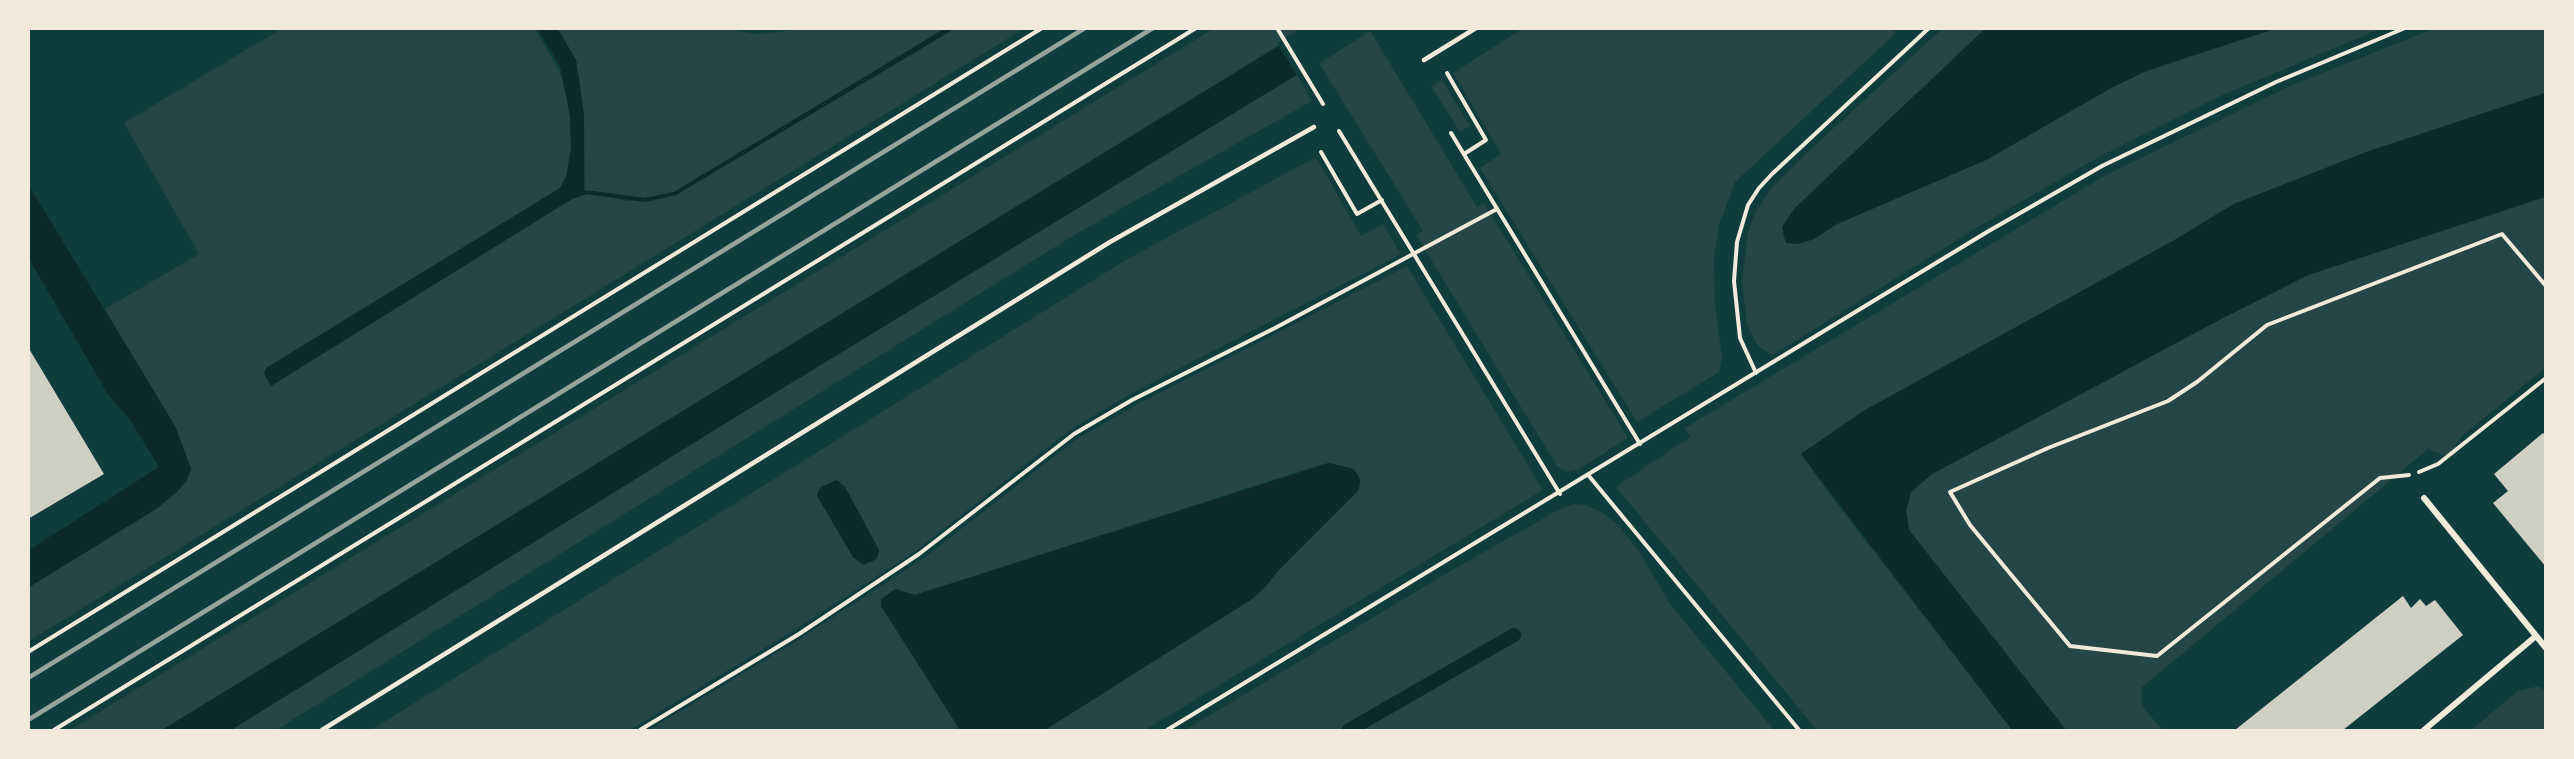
<!DOCTYPE html>
<style>
body{margin:0}
#map{position:relative;width:2574px;height:759px;overflow:hidden;background:#0f3d3e;font-family:Helvetica,sans-serif}
canvas{display:block}
.frame{position:absolute;inset:0;border:30px solid #f1e9da;pointer-events:none}
</style>
<div id="map">
<canvas width="2574" height="759"></canvas>
<div class="frame"></div>
</div>
<script>
const c = document.querySelector('canvas').getContext('2d');
c.lineJoin = 'round';
function paint(path, color) {
  c.fillStyle = color;
  c.fill(path, 'evenodd');
}
function poly(rows) {
  const path = new Path2D();
  for (const r of rows) {
    path.moveTo(r[0], r[1]);
    for (let i = 2; i < r.length; i += 2) path.lineTo(r[i], r[i + 1]);
  }
  return path;
}
function strokePath(path, color, width, dash) {
  c.strokeStyle = color;
  c.lineWidth = width;
  c.lineCap = dash ? 'butt' : 'round';
  c.setLineDash(dash || []);
  c.stroke(path);
}
paint(poly([
 [720,28,758,34,814,28,944,29,674,192,645,198,585,190,584,115,576,60,558,29],
 [1890,28,1896,33,1735,182,1719,225,1714,259,1715,305,1722,357,1719,372,1637,422,1480,168,1501,154,1453,73,1522,29],
 [281,29,535,29,562,76,570,116,571,149,566,177,560,188,264,373,266,379,572,199,587,194,630,201,676,195,954,29,1023,29,29,641,29,587,156,509,178,491,191,469,175,426,105,309,199,254,124,123],
 [1213,29,1369,29,1477,207,1484,203,1628,438,1578,470,1566,472,1557,466,1416,235,1423,231,1300,32,162,730,70,730],
 [1942,29,1985,29,1795,208,1782,227,1784,239,1797,244,1814,239,1837,224,1986,160,2111,88,2146,71,2274,29,2380,29,2220,96,2097,158,1981,225,1773,355,1758,346,1747,325,1742,281,1748,233,1755,213,1771,189,1809,151],
 [2433,29,2545,29,2545,93,2369,151,2234,204,2171,242,1865,410,1801,454,1827,491,2012,730,1817,730,1616,487,1690,437,1685,428,2106,175,2292,85],
 [1297,74,1312,101,1076,234,276,730,231,730,737,416],
 [1442,80,1470,126,1460,132,1431,86],
 [1316,157,1361,236,1383,224,1401,254,1130,394,1070,430,917,550,798,628,630,730,371,730,1126,260],
 [834,481,845,487,879,550,820,487],
 [2545,197,2545,368,2461,437,2449,457,2428,449,2141,688,2142,705,2162,730,2066,730,1909,530,1906,511,1911,492,1932,474,2219,320,2308,275],
 [1407,266,1543,490,1145,730,1045,730,1252,599,1361,483,1357,474,1329,463,1316,466,915,595,895,589,882,599,881,606,960,730,649,730,801,638,924,558,1075,440,1138,404],
 [1573,504,1586,505,1601,512,1617,524,1639,551,1670,604,1774,730,1185,730,1454,569,1558,510],
 [2539,686,2545,691,2545,730,2471,730,2518,691]
]), '#244646');
paint(poly([
 [538,29,558,29,576,60,584,115,584,190,645,198,674,192,944,29,954,29,676,195,645,202,587,194,572,199,271,386,264,373,266,368,560,188,566,177,571,149,570,116,560,66],
 [1307,29,1372,29,737,416,231,730,162,730],
 [1985,29,2274,29,2146,71,2111,88,1986,160,1837,224,1814,239,1797,244,1786,243,1782,227,1795,208],
 [2545,93,2545,197,2308,275,2219,320,1932,474,1911,492,1906,511,1909,530,2066,730,2012,730,1801,454,1865,410,2171,242,2234,204,2369,151],
 [28,184,175,426,191,469,187,480,178,491,156,509,29,587,29,550,159,467,129,418,109,396,29,259],
 [1329,463,1354,469,1360,479,1359,490,1277,572,1266,586,1252,599,1045,730,960,730,881,606,881,599,895,589,915,595],
 [837,480,845,487,879,550,877,559,863,565,853,557,817,496,819,489]
]), '#0a2a2b');
paint(poly([
 [1301,28,1375,28,1298,77,1277,43]
]), '#0f3d3e');
strokePath(poly([
 [1349,730,1514,635]
]), '#0a2a2b', 14);
paint(poly([
 [28,347,104,474,28,519],
 [2543,433,2546,436,2546,567,2493,503,2508,491,2494,474],
 [2403,596,2411,608,2420,599,2426,606,2435,600,2463,635,2343,730,2235,730]
]), '#cfcfc3');
strokePath(poly([
 [1277,28,1323,104],
 [1447,73,1486,140,1464,154],
 [1339,131,1560,494],
 [1451,133,1640,444],
 [1321,152,1357,214,1382,200],
 [1756,373,1740,338,1734,281,1737,242,1748,205,1759,188,1772,174,1929,28],
 [2419,472,2438,464,2546,378],
 [2409,475,2380,478,2157,656,2070,646,1970,525,1950,492,2048,448,2168,401,2197,382,2267,325,2502,234,2546,286],
 [1589,476,1799,730],
 [28,652,1042,28],
 [54,730,1196,28],
 [640,730,799,634,919,554,1074,434,1132,400,1275,328,1497,209],
 [1167,730,1987,232,2102,166,2276,82,2405,28]
]), '#f1e9da', 4);
strokePath(poly([
 [1424,60,1476,28],
 [322,730,1110,242,1314,127]
]), '#f1e9da', 4.5);
strokePath(poly([
 [2424,498,2546,648],
 [2424,730,2536,636]
]), '#f1e9da', 6);
strokePath(poly([
 [28,678,1085,28],
 [28,720,1153,28]
]), '#97a49c', 4.5);
</script>
